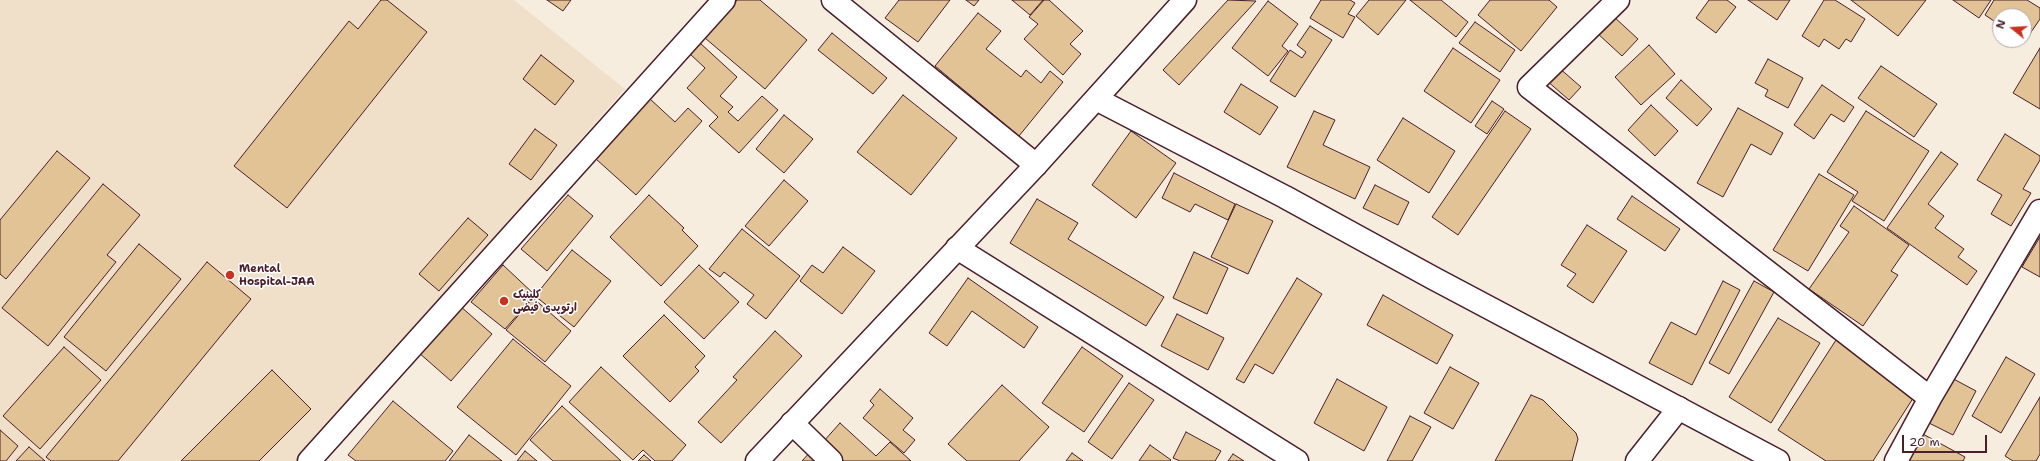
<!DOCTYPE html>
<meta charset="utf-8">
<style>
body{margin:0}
#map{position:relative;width:2040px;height:461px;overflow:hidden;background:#f6eddf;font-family:"Shantell Sans",sans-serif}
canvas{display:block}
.north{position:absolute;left:1992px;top:8px;width:40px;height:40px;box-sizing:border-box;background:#fff;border:1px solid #b7a5aa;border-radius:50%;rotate:288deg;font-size:11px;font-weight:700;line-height:16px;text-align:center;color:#4a1f2b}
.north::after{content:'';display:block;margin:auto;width:14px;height:18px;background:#c8321e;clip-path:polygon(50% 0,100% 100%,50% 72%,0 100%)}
.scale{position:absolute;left:1902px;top:435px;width:85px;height:18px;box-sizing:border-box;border:2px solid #4a1f2b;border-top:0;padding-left:5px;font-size:12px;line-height:14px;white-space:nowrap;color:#4a1f2b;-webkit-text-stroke:3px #fff;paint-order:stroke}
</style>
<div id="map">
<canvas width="2040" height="461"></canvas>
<div class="north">N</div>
<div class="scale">20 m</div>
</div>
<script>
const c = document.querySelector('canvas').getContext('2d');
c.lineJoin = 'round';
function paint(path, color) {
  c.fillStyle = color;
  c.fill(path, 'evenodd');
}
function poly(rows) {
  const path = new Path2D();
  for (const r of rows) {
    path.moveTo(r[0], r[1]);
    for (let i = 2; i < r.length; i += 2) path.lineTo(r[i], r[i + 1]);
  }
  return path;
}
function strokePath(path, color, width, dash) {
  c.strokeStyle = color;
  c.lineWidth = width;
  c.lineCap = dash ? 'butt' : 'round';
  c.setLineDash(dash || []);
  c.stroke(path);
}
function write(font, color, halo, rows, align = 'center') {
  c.font = font + ' "Shantell Sans","Playpen Sans Arabic",sans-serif';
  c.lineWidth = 3;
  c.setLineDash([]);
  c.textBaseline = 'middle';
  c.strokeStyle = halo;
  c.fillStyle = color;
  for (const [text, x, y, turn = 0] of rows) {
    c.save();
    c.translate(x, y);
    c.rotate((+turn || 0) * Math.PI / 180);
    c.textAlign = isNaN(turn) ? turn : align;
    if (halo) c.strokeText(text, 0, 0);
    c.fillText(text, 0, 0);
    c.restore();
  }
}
paint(poly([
 [0,0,514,0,625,89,296,461,0,461]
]), '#f0e0c9');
const building = poly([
 [381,0,387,0,427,32,287,208,234,166,349,21,358,29,381,0],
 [547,0,571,0,563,11,547,0],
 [737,0,760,0,807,40,765,89,705,38,737,0],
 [899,0,950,0,918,42,885,18,899,0],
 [966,0,979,0,974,6,966,0],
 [1012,0,1043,0,1030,15,1012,0],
 [1044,0,1049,0,1083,31,1070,44,1081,54,1063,75,1024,39,1038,24,1029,17,1044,0],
 [1228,0,1256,1,1179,85,1163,70,1228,0],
 [1321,0,1350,0,1355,3,1348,14,1355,17,1343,38,1310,18,1321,0],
 [1369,0,1406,0,1378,35,1356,16,1369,0],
 [1410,0,1441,0,1468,22,1456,37,1410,0],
 [1490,0,1549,0,1557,7,1521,51,1478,15,1490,0],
 [1709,0,1727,0,1736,7,1716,33,1696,18,1709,0],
 [1748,0,1790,0,1777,20,1748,0],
 [1824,0,1835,0,1865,19,1851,42,1846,39,1839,49,1824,39,1819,47,1802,36,1824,0],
 [1851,0,1926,0,1898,36,1851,0],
 [1953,0,1991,0,1979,18,1953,0],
 [1994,0,2027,0,2040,8,2040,19,2025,41,2024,40,2024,16,2000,16,2000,25,1985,15,1994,0],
 [1268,1,1298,24,1282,46,1288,51,1268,76,1232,48,1268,1],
 [978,13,1001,31,986,49,1021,77,1026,70,1041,83,1050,71,1063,82,1019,136,935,66,978,13],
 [1613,16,1638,39,1622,56,1597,33,1613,16],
 [1475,22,1515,50,1500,72,1459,43,1475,22],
 [1310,26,1332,40,1295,97,1270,81,1290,50,1302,58,1306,52,1297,45,1310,26],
 [832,33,887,78,873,94,818,50,832,33],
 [700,43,737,77,720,96,733,107,728,112,738,121,762,96,778,110,739,153,709,126,718,117,687,88,705,68,690,54,700,43],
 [1649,45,1675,74,1641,105,1615,77,1649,45],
 [1453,48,1500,80,1471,123,1424,91,1453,48],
 [2040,48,2040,109,2013,93,2040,48],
 [541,55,574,81,555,105,523,79,541,55],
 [1768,59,1803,78,1788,108,1765,96,1768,90,1755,83,1768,59],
 [1881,66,1937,104,1914,137,1858,98,1881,66],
 [1558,67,1581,87,1569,100,1546,80,1558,67],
 [1681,80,1712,109,1697,126,1666,98,1681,80],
 [1241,84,1278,107,1260,135,1224,112,1241,84],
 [1822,85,1854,107,1844,122,1831,114,1814,139,1794,125,1822,85],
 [903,95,957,138,911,195,857,152,903,95],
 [650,99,675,122,688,108,702,121,636,195,596,159,650,99],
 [1492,101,1504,109,1487,134,1475,126,1492,101],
 [1651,105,1678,131,1655,156,1628,130,1651,105],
 [1738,108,1783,133,1771,155,1751,144,1723,197,1697,183,1738,108],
 [1314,111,1335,120,1323,145,1370,167,1355,199,1287,167,1314,111],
 [1505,111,1531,129,1458,235,1432,217,1505,111],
 [1866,111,1929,151,1884,221,1852,201,1858,192,1827,172,1866,111],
 [784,115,813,139,784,173,756,149,784,115],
 [1403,118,1455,151,1429,193,1377,160,1403,118],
 [535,129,557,145,531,180,509,164,535,129],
 [1131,131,1176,163,1136,218,1092,185,1131,131],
 [2005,134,2040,156,2040,160,2023,189,2031,193,2011,226,1991,214,2002,195,1977,180,2005,134],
 [57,151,90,178,6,279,0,274,0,220,57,151],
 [1941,152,1958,164,1928,204,1944,216,1935,228,1964,249,1958,257,1977,271,1967,285,1887,228,1941,152],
 [1174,173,1235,204,1228,220,1195,204,1190,212,1162,198,1174,173],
 [1819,174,1854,195,1808,271,1773,250,1819,174],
 [784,180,808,201,769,246,745,226,784,180],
 [103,184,140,215,107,255,116,262,48,346,2,308,103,184],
 [1375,185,1409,202,1398,225,1363,208,1375,185],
 [568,195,593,216,547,271,521,249,568,195],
 [649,195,684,228,682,230,698,246,661,286,610,237,649,195],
 [1632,196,1680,229,1665,251,1617,219,1632,196],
 [1037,199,1078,223,1068,239,1164,297,1146,326,1010,243,1037,199],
 [1236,204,1273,221,1248,274,1211,257,1236,204],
 [1854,206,1909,245,1891,271,1898,275,1863,326,1809,289,1849,232,1840,226,1854,206],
 [468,218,488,235,439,291,419,274,468,218],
 [1587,225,1627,251,1593,303,1567,286,1576,274,1561,265,1587,225],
 [742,229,800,276,766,319,747,304,754,295,724,272,720,277,709,269,742,229],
 [2040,237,2040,277,2022,267,2040,237],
 [139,244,181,279,106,371,64,337,139,244],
 [843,247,875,271,842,314,800,281,812,265,823,273,843,247],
 [572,250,611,281,574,327,535,296,572,250],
 [1194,252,1228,268,1207,314,1173,298,1194,252],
 [207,262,251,299,118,461,51,461,46,457,207,262],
 [503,265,535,295,505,329,471,302,503,265],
 [699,265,739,302,704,339,664,302,699,265],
 [968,278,1038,327,1024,348,972,311,947,346,929,333,968,278],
 [1297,278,1322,294,1273,374,1255,364,1244,383,1236,379,1297,278],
 [1723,281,1740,290,1692,385,1649,363,1671,322,1696,335,1723,281],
 [1754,281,1774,292,1729,374,1709,363,1754,281],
 [1383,295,1453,335,1437,364,1367,325,1383,295],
 [533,298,571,331,545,362,506,330,533,298],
 [460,306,492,334,451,381,418,352,460,306],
 [1177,314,1224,338,1208,370,1161,346,1177,314],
 [664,315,705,356,695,367,699,371,670,402,623,356,664,315],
 [1778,318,1820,343,1771,423,1729,397,1778,318],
 [775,331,802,356,721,443,698,422,737,380,733,377,775,331],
 [513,339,571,386,516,455,457,407,513,339],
 [1836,340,1917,392,1873,461,1826,461,1778,430,1836,340],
 [64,347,101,380,40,449,3,416,64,347],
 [1082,347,1123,376,1084,432,1042,403,1082,347],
 [2006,357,2035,374,2001,433,1972,416,2006,357],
 [601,367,686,445,672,461,655,461,643,450,633,460,569,402,601,367],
 [1450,367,1479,383,1453,429,1424,413,1450,367],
 [272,370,311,409,259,461,181,461,272,370],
 [1948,376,1976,391,1953,435,1925,421,1948,376],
 [1337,379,1387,407,1364,451,1314,423,1337,379],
 [1129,383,1154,400,1112,459,1088,442,1129,383],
 [1002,385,1049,427,1019,461,967,461,948,444,1002,385],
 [880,389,913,418,903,430,915,440,904,453,863,418,874,405,870,401,880,389],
 [1531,395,1543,400,1576,433,1578,439,1572,461,1495,461,1531,395],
 [2040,397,2040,454,2036,461,2013,461,2005,456,2040,397],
 [393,401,453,451,445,461,356,461,348,455,393,401],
 [562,406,621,461,553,461,530,440,562,406],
 [1410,416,1431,427,1412,461,1387,461,1410,416],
 [840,423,876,456,890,442,911,461,844,461,823,442,840,423],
 [0,430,18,446,6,461,0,461,0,430],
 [1186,432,1221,451,1215,461,1180,461,1173,458,1186,432],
 [1921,433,1965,457,1963,461,1905,461,1921,433],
 [469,435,502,461,449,461,469,435],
 [1150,445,1171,460,1170,461,1139,461,1150,445],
 [29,447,45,461,16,461,29,447],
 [812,450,824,461,802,461,812,450],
 [525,451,537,461,517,461,525,451],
 [1072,453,1083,461,1066,461,1072,453],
 [1233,454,1244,461,1228,461,1233,454],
 [644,455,651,461,638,461,644,455]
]);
paint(building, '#e1c395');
strokePath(building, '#4a1f2b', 1);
const street = poly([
 [833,0,1036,165],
 [1618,0,1529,87,1930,398],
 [957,248,1297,461],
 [792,423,831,461],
 [309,461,724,0],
 [1637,461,1679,408],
 [1896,461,1930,398,2040,211]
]);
const secondary = poly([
 [1096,99,1285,197,1433,278,1778,461],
 [757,461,1036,165,1185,0]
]);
strokePath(street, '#4a1f2b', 25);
strokePath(secondary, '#4a1f2b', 25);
strokePath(street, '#fff', 22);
strokePath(secondary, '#fff', 22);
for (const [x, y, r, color] of [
 [230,275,5,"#c8321e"],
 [504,301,5,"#c8321e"]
]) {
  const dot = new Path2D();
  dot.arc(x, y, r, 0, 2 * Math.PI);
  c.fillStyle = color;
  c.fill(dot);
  strokePath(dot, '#fff', 1.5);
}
write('bold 11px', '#4a1f2b', '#fff', [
 ["Mental",239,269],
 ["Hospital-JAA",239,282],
 ["کلینیک",513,295],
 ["ارتوپدی فیضی",513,308]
], 'left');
</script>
